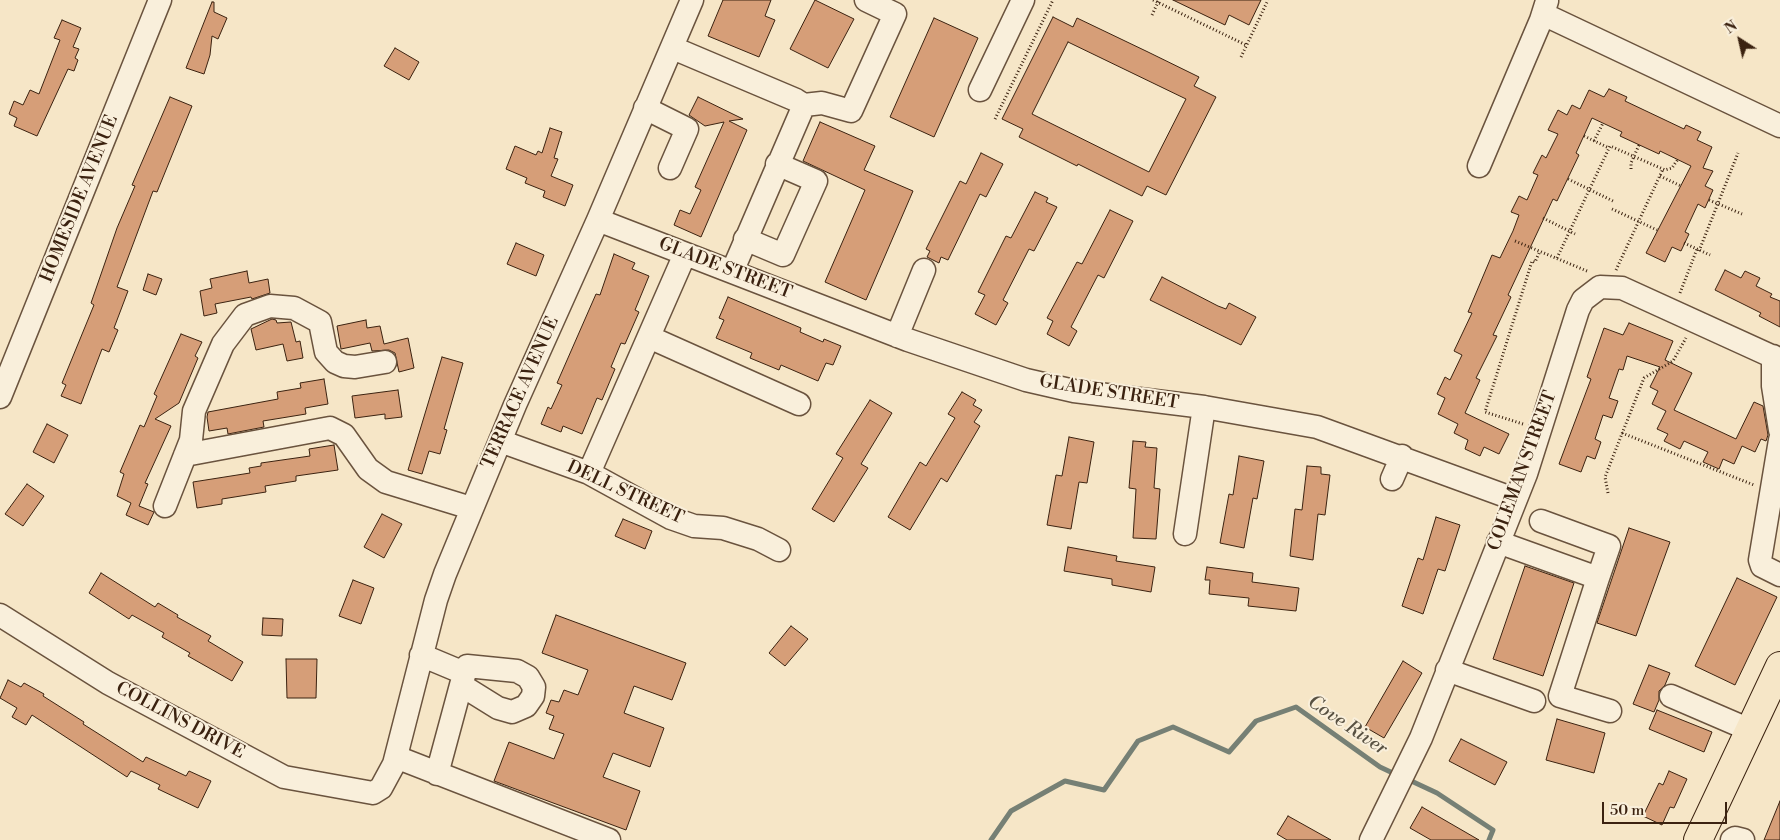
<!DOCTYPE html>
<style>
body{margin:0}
#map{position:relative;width:1780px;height:840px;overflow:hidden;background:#f6e6c7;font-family:"Libre Bodoni",serif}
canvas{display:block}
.north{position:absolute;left:1715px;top:15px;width:50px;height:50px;-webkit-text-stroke:4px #f9efdb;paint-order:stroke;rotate:325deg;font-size:14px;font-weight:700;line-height:20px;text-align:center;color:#3b2210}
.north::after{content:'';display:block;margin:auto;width:18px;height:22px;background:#3b2210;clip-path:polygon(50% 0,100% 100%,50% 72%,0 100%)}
.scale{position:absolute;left:1602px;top:802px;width:125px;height:22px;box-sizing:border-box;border:2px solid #3b2210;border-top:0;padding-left:6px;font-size:15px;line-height:18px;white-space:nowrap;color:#3b2210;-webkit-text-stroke:4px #f9efdb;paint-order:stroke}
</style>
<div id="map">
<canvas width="1780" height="840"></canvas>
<div class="north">N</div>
<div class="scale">50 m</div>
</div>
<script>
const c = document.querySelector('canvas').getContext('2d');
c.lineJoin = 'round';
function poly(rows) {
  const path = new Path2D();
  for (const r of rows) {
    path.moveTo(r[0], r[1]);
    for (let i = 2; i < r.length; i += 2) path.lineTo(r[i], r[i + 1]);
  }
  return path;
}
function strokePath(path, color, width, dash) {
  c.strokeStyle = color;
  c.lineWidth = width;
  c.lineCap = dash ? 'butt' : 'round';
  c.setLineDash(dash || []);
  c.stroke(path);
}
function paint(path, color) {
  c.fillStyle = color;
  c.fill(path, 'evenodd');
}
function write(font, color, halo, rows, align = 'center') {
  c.font = font + ' "Libre Bodoni",serif';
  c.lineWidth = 4;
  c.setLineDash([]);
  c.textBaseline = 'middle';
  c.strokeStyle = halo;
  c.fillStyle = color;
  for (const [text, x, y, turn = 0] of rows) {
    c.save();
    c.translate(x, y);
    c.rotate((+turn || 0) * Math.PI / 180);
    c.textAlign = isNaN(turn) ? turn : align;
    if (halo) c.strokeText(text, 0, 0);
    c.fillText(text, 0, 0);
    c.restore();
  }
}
strokePath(poly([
 [1407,779,1437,793,1493,830,1489,840],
 [991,840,1011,811,1065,781,1104,790,1138,741,1173,727,1229,752,1256,721,1296,707,1380,767,1397,775]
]), '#768075', 5);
const building = poly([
 [723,0,771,0,765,16,775,20,759,57,708,36,723,0],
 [815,0,854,19,828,68,790,49,815,0],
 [1173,0,1261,0,1249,25,1229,15,1225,25,1173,0],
 [212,2,214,2,214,12,227,18,218,39,212,36,210,55,204,74,186,68,212,2],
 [1053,17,1073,27,1077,18,1148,52,1199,77,1194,86,1216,97,1166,195,1147,186,1142,196,1078,164,1077,166,1019,137,1023,129,1002,119,1053,17],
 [1068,42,1186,99,1149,172,1032,114,1068,42],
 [934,18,978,38,934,137,890,117,934,18],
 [62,20,81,28,73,47,79,49,75,58,78,60,74,71,68,69,37,136,14,126,17,118,9,114,14,101,23,105,30,90,39,94,60,40,54,38,62,20],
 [395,48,419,62,409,80,384,66,395,48],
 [1609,89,1627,97,1625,101,1684,129,1686,125,1701,132,1697,140,1712,147,1703,168,1713,171,1705,186,1713,190,1705,208,1698,204,1685,232,1689,234,1681,251,1672,247,1665,262,1646,253,1691,166,1660,151,1659,154,1620,136,1622,132,1592,118,1576,153,1579,155,1557,201,1553,199,1508,295,1511,297,1493,335,1497,336,1476,378,1480,380,1465,413,1509,434,1499,454,1484,447,1480,456,1465,449,1468,440,1454,433,1458,424,1438,414,1445,398,1437,394,1445,377,1450,380,1462,355,1454,351,1472,313,1468,312,1492,255,1500,258,1513,231,1519,215,1511,212,1519,196,1527,200,1538,175,1533,173,1542,155,1546,158,1558,134,1548,130,1558,110,1567,115,1572,105,1580,109,1589,90,1604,97,1609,89],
 [170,97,192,106,157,192,153,191,117,287,128,291,114,328,118,330,109,352,102,349,81,404,61,396,66,385,62,383,94,305,91,303,117,228,135,186,132,185,170,97],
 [698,97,743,119,729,121,747,130,701,237,674,225,680,210,690,214,701,190,695,187,724,122,705,126,689,115,698,97],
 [820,122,875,146,864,170,913,191,866,300,825,282,865,190,803,161,820,122],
 [550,128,562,132,554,158,558,159,551,176,573,185,565,206,543,197,545,191,525,183,527,178,506,169,515,146,536,155,538,151,542,153,550,128],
 [981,153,1003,164,986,197,980,194,948,260,941,257,939,263,927,257,930,251,926,249,960,181,966,184,981,153],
 [1035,192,1048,198,1046,202,1057,207,1034,251,1029,249,1003,300,1008,303,996,325,975,314,985,295,978,292,1006,236,1011,238,1035,192],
 [1110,210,1133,221,1104,278,1098,275,1071,327,1077,331,1069,346,1047,334,1053,321,1047,318,1077,262,1082,264,1110,210],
 [516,243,544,255,536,276,507,264,516,243],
 [614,254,635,263,632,269,649,276,635,310,639,312,625,344,621,343,611,367,615,369,602,400,597,398,582,434,563,426,561,432,541,424,548,407,551,409,562,385,557,383,596,294,600,295,614,254],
 [1725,270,1741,278,1745,271,1760,278,1756,286,1772,294,1770,297,1780,301,1780,327,1759,316,1761,313,1715,290,1725,270],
 [247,271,249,283,268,279,270,293,252,299,251,297,215,304,217,313,204,316,200,291,212,288,210,279,247,271],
 [148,274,162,279,156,295,143,290,148,274],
 [1162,277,1218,306,1226,309,1229,303,1256,317,1241,345,1150,300,1162,277],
 [728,297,801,328,800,332,823,342,824,339,841,346,833,365,826,363,818,381,781,365,779,370,750,358,752,353,716,338,724,320,719,318,728,297],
 [272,319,276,320,277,323,291,322,296,342,300,341,303,358,287,361,283,344,256,350,251,329,272,319],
 [366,320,367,328,380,326,384,344,408,338,414,368,399,372,395,353,389,350,372,351,370,343,341,349,337,326,366,320],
 [1629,323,1673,341,1665,360,1692,373,1674,410,1736,439,1754,402,1763,406,1768,435,1766,441,1761,439,1755,452,1742,446,1734,464,1723,459,1719,469,1703,462,1708,452,1684,441,1680,449,1664,441,1668,434,1657,429,1666,411,1652,404,1658,391,1650,387,1660,367,1627,356,1623,370,1619,369,1609,398,1618,401,1612,418,1603,415,1595,439,1601,442,1595,459,1587,456,1581,472,1559,464,1591,379,1587,377,1604,328,1623,335,1629,323],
 [181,334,202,342,195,356,198,358,179,403,155,419,171,426,145,483,148,484,139,506,154,512,148,525,126,515,131,503,117,496,124,474,120,472,140,425,144,427,157,396,154,394,181,334],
 [442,357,463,363,444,429,447,430,440,454,429,451,422,474,408,470,442,357],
 [324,379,328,404,305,408,306,414,263,421,264,427,228,434,227,428,209,431,207,417,208,412,278,399,277,392,301,388,300,383,324,379],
 [398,390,402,417,385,419,385,414,355,418,352,396,398,390],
 [962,392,976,400,973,405,982,410,974,422,980,426,947,482,941,478,910,530,888,517,920,462,926,466,955,418,948,414,962,392],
 [870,400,892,413,861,464,868,468,834,522,812,509,843,458,836,454,870,400],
 [47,424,68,435,54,463,33,452,47,424],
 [1069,437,1094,442,1087,483,1079,482,1071,529,1047,525,1056,475,1062,476,1069,437],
 [1133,441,1146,442,1145,447,1157,448,1154,488,1160,489,1156,539,1133,538,1136,489,1129,488,1133,441],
 [334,445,338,470,296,476,296,481,265,486,266,492,222,499,222,504,197,508,193,482,250,473,249,468,261,466,261,463,310,456,309,449,334,445],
 [1239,456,1264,461,1257,499,1253,498,1244,548,1220,543,1229,494,1233,495,1239,456],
 [1307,466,1321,467,1321,474,1330,475,1325,515,1318,514,1313,560,1290,556,1295,509,1302,510,1307,466],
 [27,484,44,496,23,526,5,514,27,484],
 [382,514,402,524,384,558,364,547,382,514],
 [1436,517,1460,525,1445,571,1438,569,1423,614,1402,606,1418,558,1423,560,1436,517],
 [623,519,652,531,645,549,615,536,623,519],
 [1629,528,1670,542,1636,636,1597,623,1629,528],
 [1068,547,1117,556,1116,561,1155,567,1151,592,1112,585,1112,579,1064,571,1068,547],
 [1525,566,1574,583,1543,676,1493,659,1525,566],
 [1207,567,1253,573,1252,582,1299,588,1296,611,1248,606,1249,598,1209,594,1210,580,1205,580,1207,567],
 [101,573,155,607,158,603,178,615,177,617,211,636,208,641,243,662,232,681,188,656,190,653,162,637,164,633,132,615,129,619,89,593,101,573],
 [1737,578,1777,597,1735,685,1695,666,1737,578],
 [353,580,374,588,361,624,339,616,353,580],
 [556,615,686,663,672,700,634,686,624,713,664,728,650,767,613,753,603,777,640,791,626,830,494,781,509,742,554,759,564,734,549,729,554,716,546,713,551,700,559,702,564,690,578,695,588,670,542,653,556,615],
 [263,618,283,619,282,636,262,635,263,618],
 [791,626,808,639,785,666,769,653,791,626],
 [286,659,317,659,316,698,287,698,286,659],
 [1403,661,1422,673,1384,738,1365,727,1403,661],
 [1649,665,1670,673,1665,685,1659,691,1659,700,1654,712,1633,704,1649,665],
 [8,680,21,687,24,683,44,694,43,696,84,722,83,724,143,762,146,757,186,776,189,771,211,781,198,808,158,789,160,785,131,771,127,777,32,715,26,725,12,717,17,708,0,698,8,680],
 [1657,710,1712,732,1704,752,1649,729,1657,710],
 [1557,719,1605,733,1594,773,1546,760,1557,719],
 [1461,739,1507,762,1495,785,1449,761,1461,739],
 [1669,771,1687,779,1674,808,1670,807,1662,825,1643,816,1659,783,1663,785,1669,771],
 [1780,801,1780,840,1764,840,1780,801],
 [1422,807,1479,840,1431,840,1410,828,1422,807],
 [1288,816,1331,840,1287,840,1277,834,1288,816]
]);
paint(building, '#d69e78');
strokePath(building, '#3b2210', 1);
const minor = poly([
 [1543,14,1780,126],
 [673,48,796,100,804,105,822,103,851,111,895,14,866,0],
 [980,90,1023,0],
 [645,108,687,129,670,168],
 [1479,166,1541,20,1547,1],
 [598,220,908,340,1026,380,1074,391,1204,407,1317,427,1514,499],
 [745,239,783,255,816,181,777,164],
 [732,272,804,105],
 [897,336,924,270],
 [649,337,799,404],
 [1773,356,1773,386,1780,430],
 [0,397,160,0],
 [1780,440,1760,560,1762,566,1780,575],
 [500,441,589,473,671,518,694,526,723,528,758,539,779,550],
 [185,455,330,428,344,435,368,469,386,482,471,508],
 [589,473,685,254],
 [1392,479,1402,456],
 [165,506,191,440,194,411,223,344,245,315,270,306,294,308,320,322,326,352,335,362,344,366,355,367,385,362],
 [1541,521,1609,546,1598,578],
 [1185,534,1204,407],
 [1498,542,1598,578,1560,696,1610,711],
 [0,615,108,683,284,777,373,793,381,788,394,764,436,600,445,574,515,405,598,220,692,0],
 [421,655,464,673],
 [1447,670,1534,701],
 [1671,696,1750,730],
 [396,757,609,840],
 [437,774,461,685,467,666,517,671,528,677,534,687,533,696,526,706,512,712,498,708,461,685],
 [1371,840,1421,738,1526,474,1578,310,1583,300,1600,287,1622,288,1780,360],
 [1732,840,1735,838,1743,840]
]);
const major = poly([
 [1698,840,1780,666]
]);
strokePath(minor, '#6a533e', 25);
strokePath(major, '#3b2210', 30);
strokePath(poly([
 [1153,0,1246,45],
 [1152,15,1159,0],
 [1241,57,1268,0],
 [995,119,1053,0],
 [1584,136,1609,148],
 [1594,141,1603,123],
 [1631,169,1631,163,1639,145],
 [1660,176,1681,186],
 [1568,179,1615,202],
 [1709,200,1742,214],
 [1612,209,1657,230],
 [1543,218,1575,234],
 [1515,241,1587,271],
 [1684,243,1710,255],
 [1699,251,1738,153],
 [1557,258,1610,146,1665,170,1672,168,1678,159],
 [1616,270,1663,169],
 [1680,293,1697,249],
 [1523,424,1485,412,1532,261,1535,262,1540,251],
 [1622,433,1754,485],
 [1608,493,1605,477,1644,378,1673,361,1686,338]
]), '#3b2210', 3, [1, 2.5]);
strokePath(minor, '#f9efdb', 22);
strokePath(major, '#f6e6c7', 28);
write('18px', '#3b2210', '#f9efdb', [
 ["HOMESIDE AVENUE",80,199,-68],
 ["GLADE STREET",725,269,21],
 ["TERRACE AVENUE",521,393,-66],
 ["GLADE STREET",1109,393,9],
 ["COLEMAN STREET",1523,471,-70],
 ["DELL STREET",625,493,25],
 ["COLLINS DRIVE",180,721,28]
]);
write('italic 19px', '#585142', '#f9efdb', [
 ["Cove River",1347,726,34]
]);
</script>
